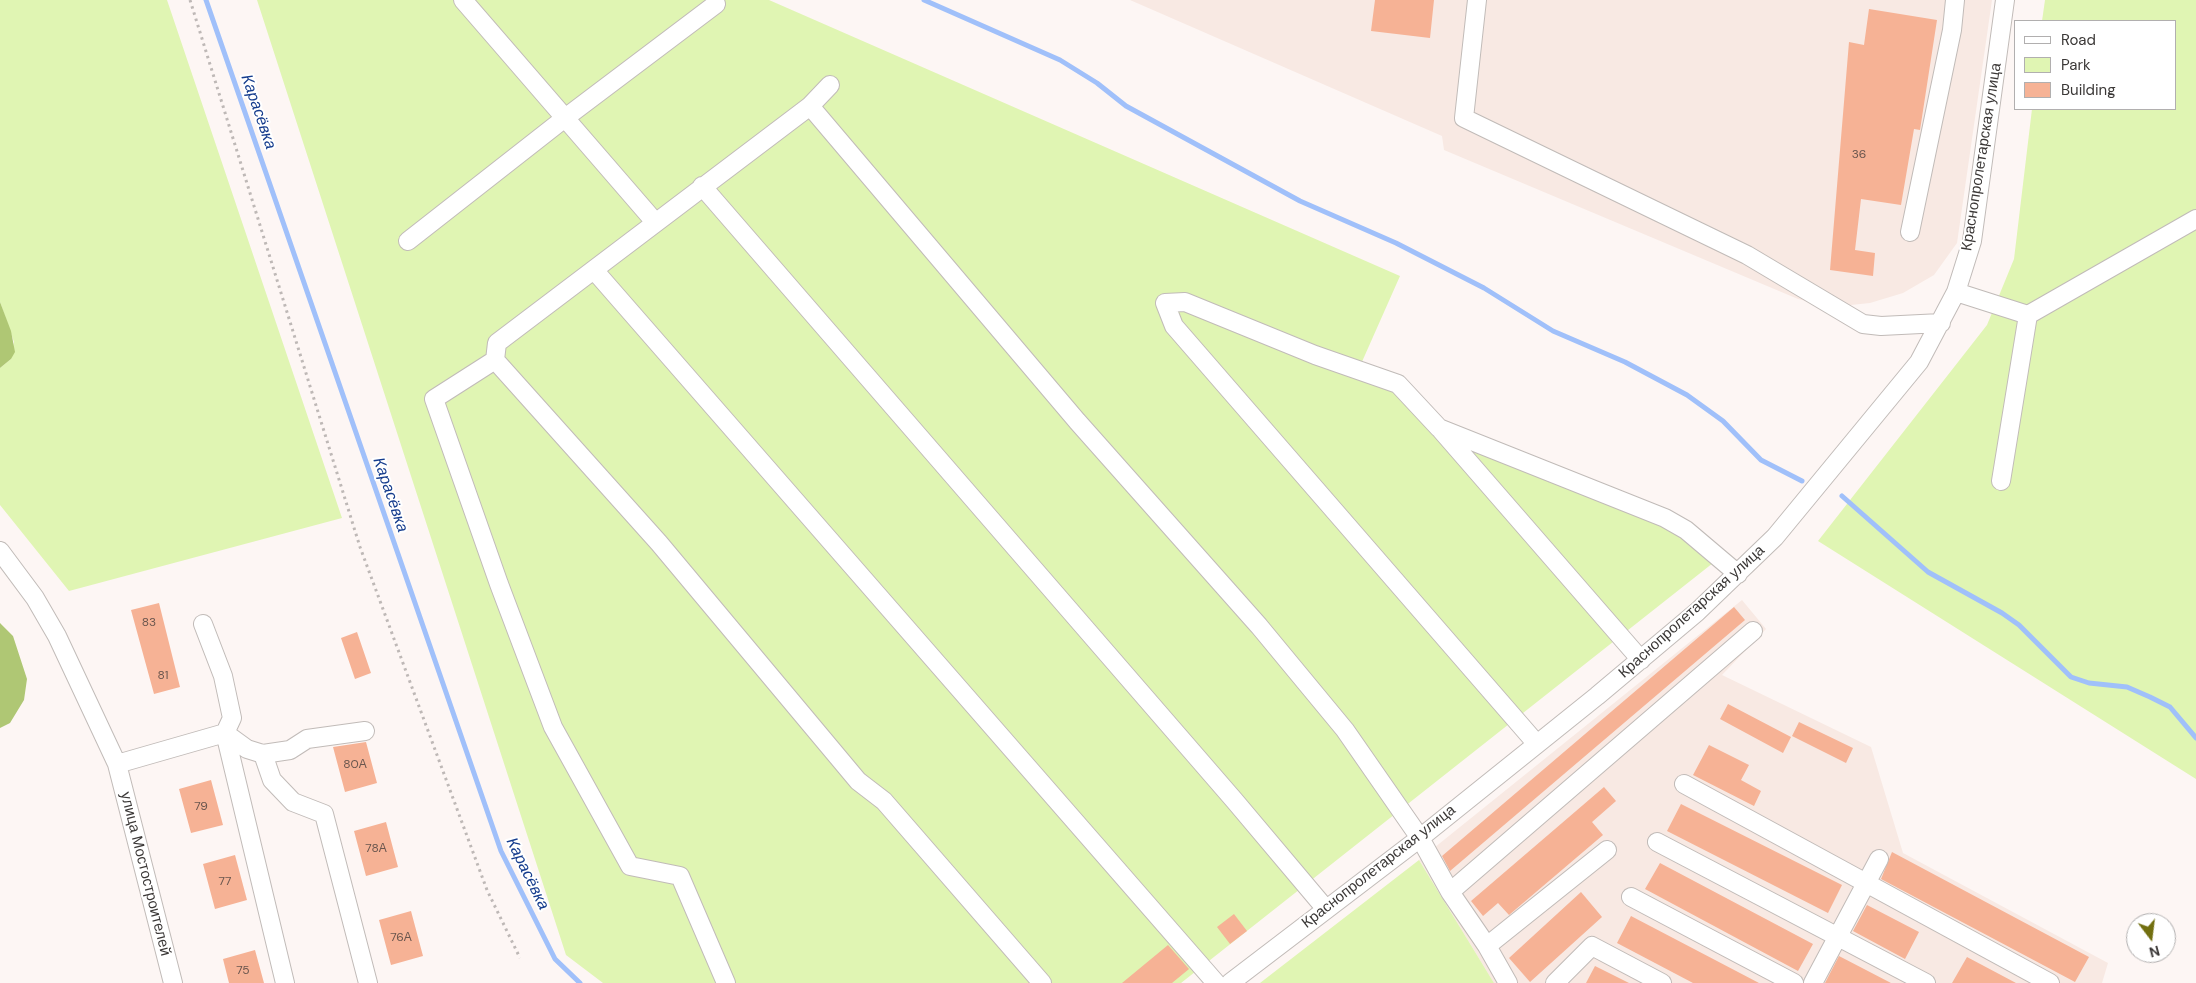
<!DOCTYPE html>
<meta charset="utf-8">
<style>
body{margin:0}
#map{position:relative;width:2196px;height:983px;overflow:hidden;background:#fdf6f4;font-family:"DM Sans",sans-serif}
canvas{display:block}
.legend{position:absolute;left:2014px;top:20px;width:162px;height:90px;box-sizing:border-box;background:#fff;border:1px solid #b1afaf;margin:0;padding:6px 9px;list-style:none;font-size:15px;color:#3b3837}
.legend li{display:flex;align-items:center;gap:10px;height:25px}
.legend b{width:25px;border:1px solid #b1afaf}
.north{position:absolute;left:2126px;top:913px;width:50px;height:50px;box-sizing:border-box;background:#fff;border:1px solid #b1afaf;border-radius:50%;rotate:165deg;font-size:14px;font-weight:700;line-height:20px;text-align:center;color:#3b3837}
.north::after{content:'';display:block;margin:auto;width:18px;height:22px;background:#726f10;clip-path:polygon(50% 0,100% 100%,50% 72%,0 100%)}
</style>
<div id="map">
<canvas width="2196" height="983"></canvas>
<ul class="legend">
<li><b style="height:6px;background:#fff"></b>Road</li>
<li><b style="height:14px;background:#e0f5b3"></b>Park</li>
<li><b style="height:14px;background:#f6b295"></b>Building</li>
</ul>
<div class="north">N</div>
</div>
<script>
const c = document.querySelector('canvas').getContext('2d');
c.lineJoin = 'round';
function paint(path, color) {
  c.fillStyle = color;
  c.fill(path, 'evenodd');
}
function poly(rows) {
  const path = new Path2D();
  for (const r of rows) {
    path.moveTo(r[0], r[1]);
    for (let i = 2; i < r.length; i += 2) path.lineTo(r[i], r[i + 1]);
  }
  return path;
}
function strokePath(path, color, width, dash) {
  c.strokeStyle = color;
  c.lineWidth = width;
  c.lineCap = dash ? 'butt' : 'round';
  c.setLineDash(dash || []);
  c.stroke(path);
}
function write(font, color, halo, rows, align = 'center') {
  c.font = font + ' "DM Sans",sans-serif';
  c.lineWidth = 4;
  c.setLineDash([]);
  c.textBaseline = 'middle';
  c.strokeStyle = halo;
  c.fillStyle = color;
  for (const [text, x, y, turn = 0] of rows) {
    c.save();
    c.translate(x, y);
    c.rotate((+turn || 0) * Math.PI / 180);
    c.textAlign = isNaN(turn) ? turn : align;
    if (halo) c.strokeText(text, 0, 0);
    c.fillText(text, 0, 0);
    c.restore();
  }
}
paint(poly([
 [1130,0,1992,0,1957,243,1934,275,1903,293,1870,303,1831,307,1798,299,1444,150,1442,136],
 [1742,600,1766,629,1722,675,1871,747,1903,853,2108,963,2102,983,1494,983,1419,860]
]), '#f8e9e3');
paint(poly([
 [0,0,167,0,342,518,69,591,0,505,0,368,11,359,14,342,0,302],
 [257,0,769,0,1400,276,1357,373,1396,391,1445,438,1665,522,1713,563,1181,983,603,983,566,955],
 [2045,0,2196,0,2196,779,1818,541,1987,325,2014,259,2032,109,2175,109,2175,21,2042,21],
 [1419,860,1494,983,1260,983]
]), '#e0f5b3');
paint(poly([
 [0,302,11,331,15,352,11,359,0,368],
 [0,623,13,636,27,679,24,700,10,723,0,728]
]), '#afc774');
strokePath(poly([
 [206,0,501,851,555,959,580,983],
 [924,0,1060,60,1097,83,1126,106,1300,201,1396,243,1484,288,1553,331,1625,362,1687,395,1723,421,1761,460,1802,481],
 [1842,496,1928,572,2002,613,2019,625,2071,677,2089,683,2127,687,2150,697,2170,707,2196,738]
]), '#a0c0fa', 5);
paint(poly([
 [1375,0,1434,0,1430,38,1371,31],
 [1869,9,1937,20,1920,130,1914,129,1901,205,1861,199,1855,250,1875,253,1873,276,1830,270,1849,42,1864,45],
 [159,603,180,687,154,694,131,610],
 [1734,607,1745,620,1450,871,1442,856],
 [357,632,371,673,355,679,341,638],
 [1728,704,1791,737,1783,753,1720,719],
 [1799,722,1853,748,1846,763,1792,736],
 [366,742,377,783,345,792,333,747],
 [1709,745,1749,765,1741,780,1761,791,1754,806,1693,775],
 [211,780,223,825,191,833,179,789],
 [1604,787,1616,801,1592,822,1603,835,1509,915,1498,903,1483,916,1471,901],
 [1681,804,1842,885,1828,913,1667,831],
 [386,822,398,867,366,876,354,831],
 [1892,852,2089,957,2075,982,1881,879],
 [235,855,247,900,215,909,203,864],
 [1660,863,1813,944,1798,971,1645,889],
 [1581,892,1602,917,1530,982,1509,958],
 [1867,905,1919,932,1905,959,1853,931],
 [411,911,423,956,391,965,379,920],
 [1234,914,1247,931,1230,944,1217,927],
 [1631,916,1759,983,1693,983,1617,943],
 [1168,945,1189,969,1172,983,1122,983],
 [255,950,264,983,229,983,223,959],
 [1839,956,1891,983,1825,983],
 [1967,957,2016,983,1952,983],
 [1595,966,1629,983,1586,983]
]), '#f6b295');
const minor = poly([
 [463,0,655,222],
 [1477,0,1464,118,1747,255,1863,324,1881,326,1941,323],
 [810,106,1077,421,1259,626,1345,730,1420,838,1450,892,1487,946,1508,983],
 [702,186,1234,800,1325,908],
 [1910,232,1952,30,1955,0],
 [408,241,565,118,716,4],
 [594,270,1216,983],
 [1956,292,2028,315,2196,219],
 [495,360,659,543,858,781,884,801,1042,983],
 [1441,430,1641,660],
 [2001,481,2028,315],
 [0,551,35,598,57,636,117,764,173,983],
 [203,624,223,676,232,718,225,733,285,983],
 [1536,743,1174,326,1165,303,1185,302,1315,355,1398,384,1439,428,1665,518,1686,530,1738,574],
 [263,754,272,780,293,802,324,814,368,983],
 [117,764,225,733,247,749,263,754,290,750,307,739,365,731],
 [1684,784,2050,983],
 [1657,842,1926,983],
 [1450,892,1753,631],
 [1631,897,1794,983],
 [1487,946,1607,850],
 [726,983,680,876,630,866,553,727,499,584,434,399,495,360,497,343,810,106,830,85],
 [1230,983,1420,838,1597,696,1697,612,1775,537,1919,362,1956,292,1972,241,2005,0],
 [1555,983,1592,946,1662,983],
 [1813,983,1879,859]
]);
strokePath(minor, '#c1bbb8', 20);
strokePath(poly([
 [190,0,360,547,487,890,520,958]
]), '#beb8b6', 3, [2.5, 4]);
strokePath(minor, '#fff', 18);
write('12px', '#6a564e', null, [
 ["36",1859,155],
 ["83",149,623],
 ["81",163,676],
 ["80А",355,765],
 ["79",201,807],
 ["78А",376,849],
 ["77",225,882],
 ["76А",401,938],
 ["75",243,971]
]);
write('15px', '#3b3837', '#fff', [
 ["Краснопролетарская улица",1982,157,-81],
 ["Краснопролетарская улица",1692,612,-42],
 ["Краснопролетарская улица",1379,867,-38],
 ["улица Мостостроителей",145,874,76]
]);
write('italic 16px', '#153c8d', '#fff', [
 ["Карасёвка",258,112,71],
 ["Карасёвка",390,495,71],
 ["Карасёвка",527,874,64]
]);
</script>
